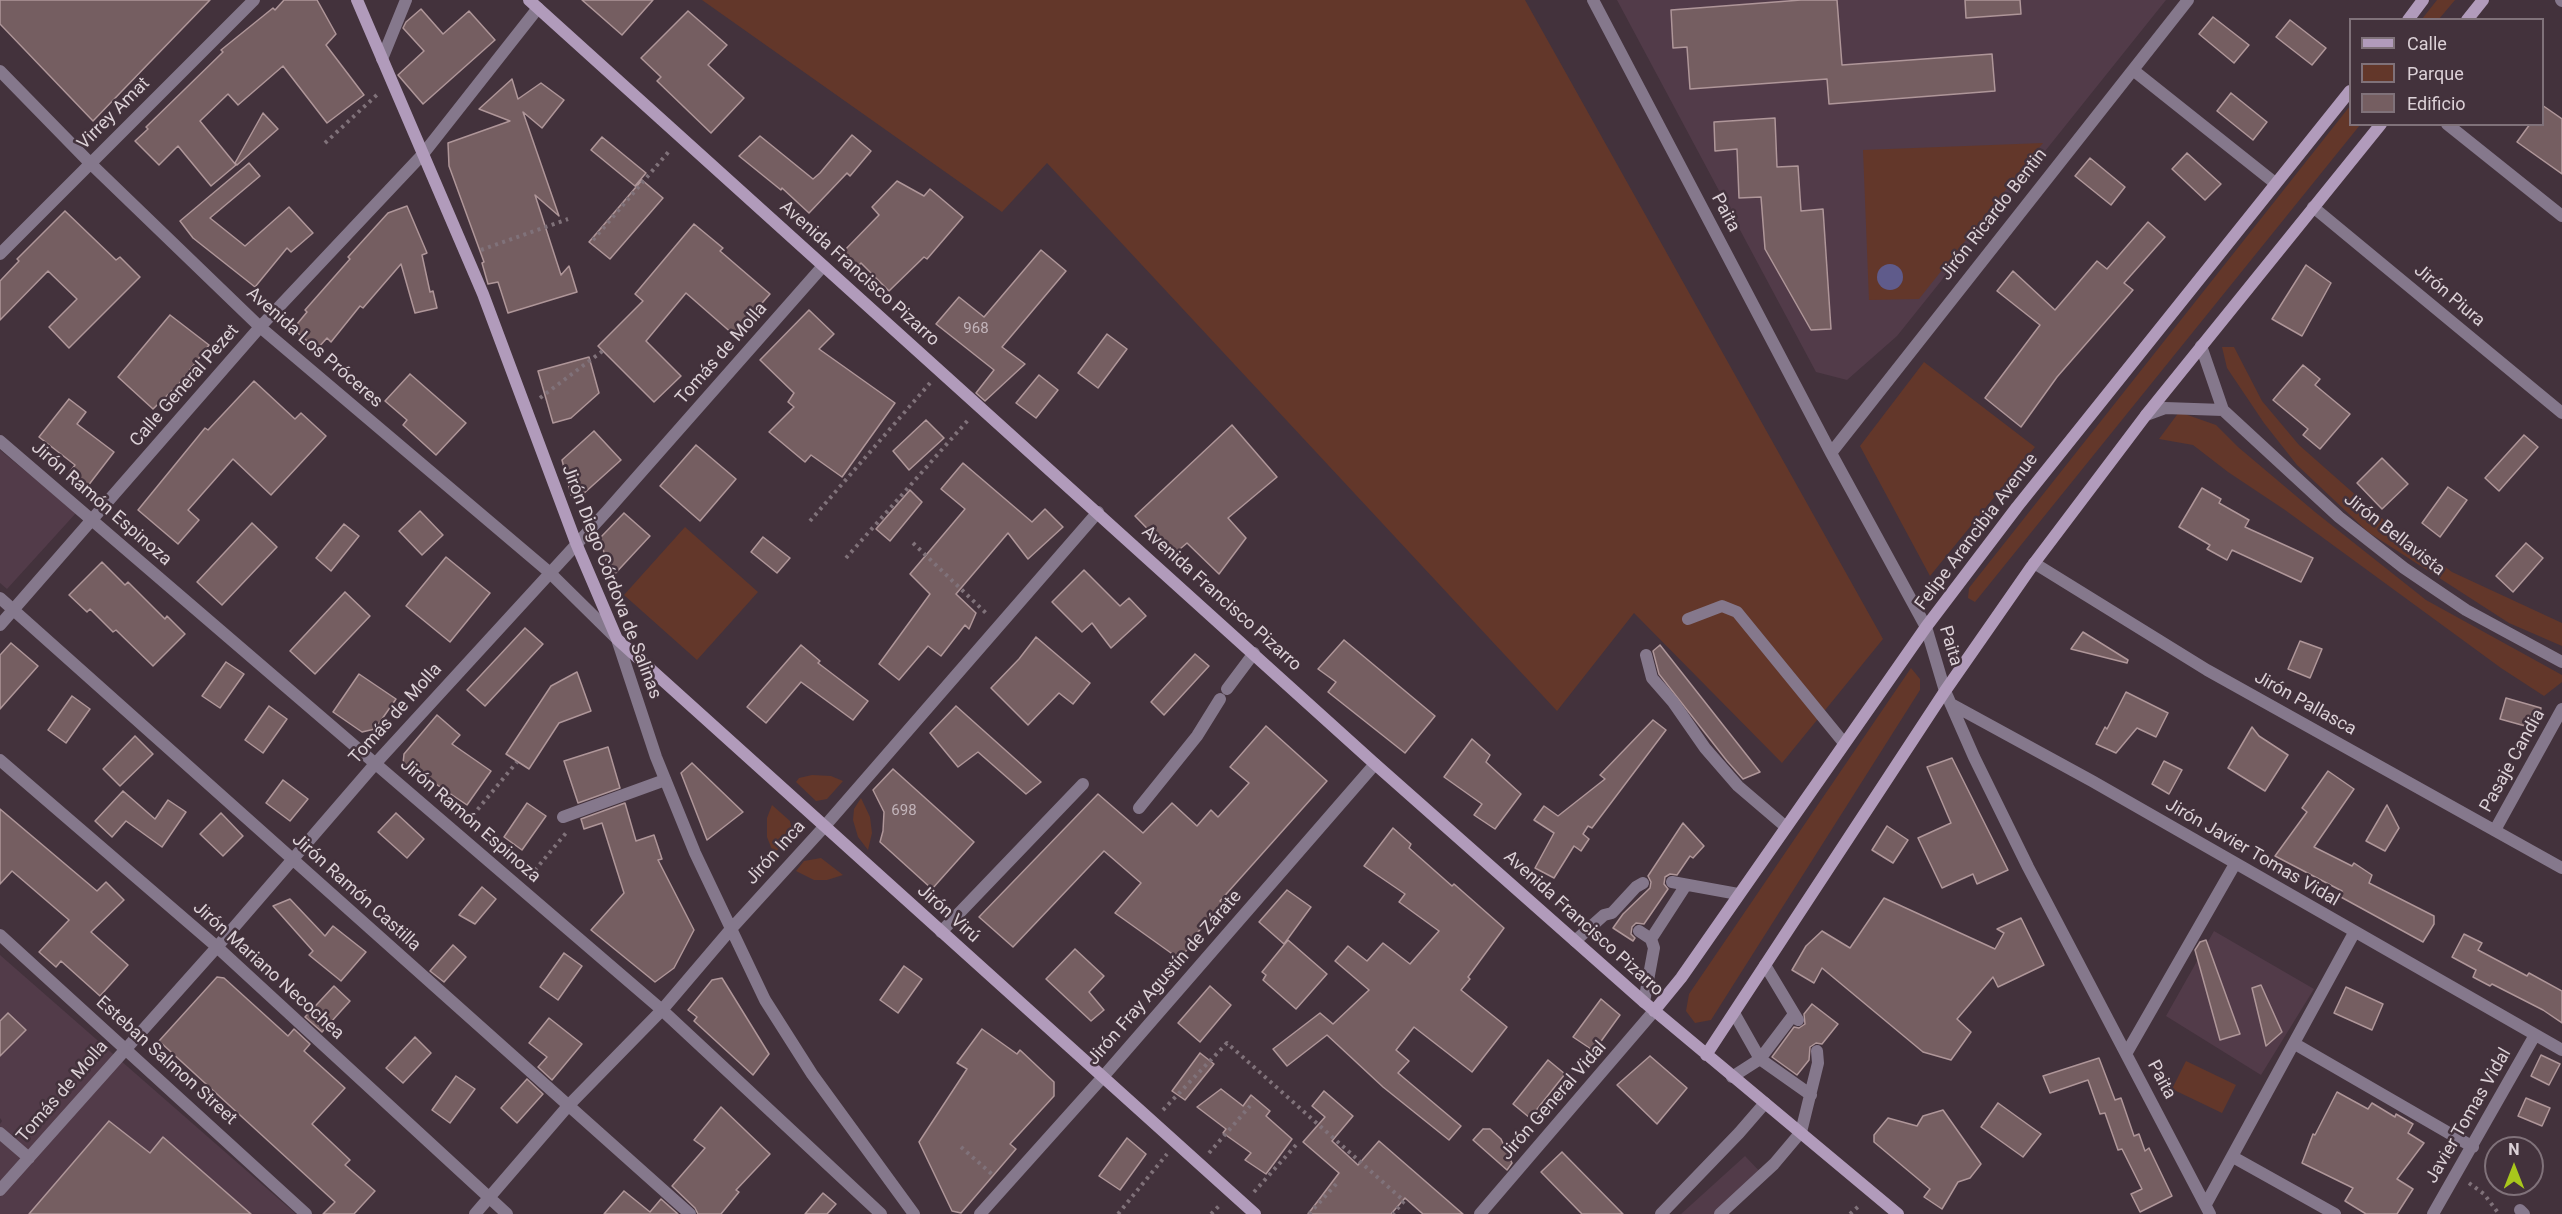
<!DOCTYPE html>
<meta charset="utf-8">
<style>
body{margin:0}
#map{position:relative;width:2562px;height:1214px;overflow:hidden;background:#43323c;font-family:Roboto,sans-serif}
canvas{display:block}
.legend{position:absolute;left:2349px;top:18px;width:195px;height:108px;box-sizing:border-box;background:#43323c;border:2px solid #80727a;margin:0;padding:8px 10px;list-style:none;font-size:18px;color:#dcd1d7}
.legend li{display:flex;align-items:center;gap:12px;height:30px}
.legend b{width:30px;border:2px solid #80727a}
.north{position:absolute;left:2484px;top:1136px;width:60px;height:60px;box-sizing:border-box;background:#43323c;border:2px solid #80727a;border-radius:50%;rotate:0deg;font-size:16px;font-weight:700;line-height:24px;text-align:center;color:#dcd1d7}
.north::after{content:'';display:block;margin:auto;width:21px;height:27px;background:#a8c71c;clip-path:polygon(50% 0,100% 100%,50% 72%,0 100%)}
</style>
<div id="map">
<canvas width="2562" height="1214"></canvas>
<ul class="legend">
<li><b style="height:8px;background:#b19bbb"></b>Calle</li>
<li><b style="height:16px;background:#63372a"></b>Parque</li>
<li><b style="height:16px;background:#755e61"></b>Edificio</li>
</ul>
<div class="north">N</div>
</div>
<script>
const c = document.querySelector('canvas').getContext('2d');
c.lineJoin = 'round';
function paint(path, color) {
  c.fillStyle = color;
  c.fill(path, 'evenodd');
}
function poly(rows) {
  const path = new Path2D();
  for (const r of rows) {
    if (r.length === 3) {
      path.moveTo(r[0] + r[2], r[1]);
      path.arc(r[0], r[1], r[2], 0, 2 * Math.PI);
      continue;
    }
    path.moveTo(r[0], r[1]);
    for (let i = 2; i < r.length; i += 2) path.lineTo(r[i], r[i + 1]);
  }
  return path;
}
function strokePath(path, color, width, dash) {
  c.strokeStyle = color;
  c.lineWidth = width;
  c.lineCap = dash ? 'butt' : 'round';
  c.setLineDash(dash || []);
  c.stroke(path);
}
function write(font, color, halo, rows, align = 'center') {
  c.font = font + ' Roboto,sans-serif';
  c.lineWidth = 5;
  c.setLineDash([]);
  c.textBaseline = 'middle';
  c.strokeStyle = halo;
  c.fillStyle = color;
  for (const [text, x, y, turn = 0] of rows) {
    c.save();
    c.translate(x, y);
    c.rotate((+turn || 0) * Math.PI / 180);
    c.textAlign = isNaN(turn) ? turn : align;
    if (halo) c.strokeText(text, 0, 0);
    c.fillText(text, 0, 0);
    c.restore();
  }
}
paint(poly([
 [1617,0,2166,0,1897,336,1847,380,1816,372],
 [0,450,76,513,7,589,0,583],
 [2214,931,2314,989,2261,1075,2166,1016],
 [0,955,296,1214,0,1214,0,1124,2,1121,0,1118],
 [1745,1156,1765,1177,1725,1214,1681,1214]
]), '#523b49');
paint(poly([
 [702,0,1525,0,1883,639,1782,763,1634,613,1557,711,1047,163,1002,212],
 [2437,0,2455,0,2439,19,2422,19],
 [2350,106,2350,124,2360,125,1975,602,1968,598,1969,588],
 [2043,143,1919,299,1869,300,1863,150],
 [2222,347,2234,347,2262,401,2299,445,2385,521,2452,572,2562,623,2562,646,2509,623,2368,532,2297,465,2264,423,2227,368],
 [1924,362,2035,447,1930,576,1860,446],
 [2179,412,2216,425,2238,447,2315,512,2426,600,2562,675,2562,682,2544,696,2501,668,2285,510,2228,472,2193,445,2159,439],
 [685,527,758,592,697,660,624,595],
 [1911,668,1920,679,1920,690,1711,1020,1695,1023,1686,1011,1689,994],
 [812,775,831,776,843,781,827,799,816,801,796,782,799,778],
 [861,798,870,817,872,833,868,850,858,837,853,820,854,809],
 [772,805,790,821,792,831,790,839,775,852,773,852,767,837,767,818],
 [821,858,843,875,827,880,814,880,796,871,804,861],
 [2186,1061,2236,1085,2222,1113,2172,1089]
]), '#63372a');
paint(poly([
 [1890,277,13]
]), '#5f5b8b');
const building = poly([
 [0,0,210,0,93,121,0,24,0,0],
 [284,0,317,0,336,34,326,45,364,95,327,123,283,66,238,105,228,94,200,121,236,165,211,186,178,146,159,165,135,141,148,129,146,127,223,52,221,50,273,8,275,10,284,0],
 [582,0,653,0,622,35,582,0],
 [1801,0,1837,0,1842,65,1992,54,1995,91,1829,104,1827,79,1690,89,1687,47,1673,48,1671,10,1801,0],
 [1965,0,2020,0,2021,14,1966,18,1965,0],
 [421,9,443,34,469,11,495,40,423,104,398,75,424,51,403,28,406,22,421,9],
 [688,11,727,45,708,65,744,98,711,133,657,81,661,77,641,58,688,11],
 [2213,17,2249,45,2234,63,2199,34,2213,17],
 [2290,20,2326,48,2312,65,2276,37,2290,20],
 [512,79,518,99,541,83,564,100,542,128,523,112,559,216,535,195,561,275,569,266,577,292,508,313,498,282,488,284,482,263,484,262,449,166,448,143,510,121,479,109,512,79],
 [2231,93,2267,122,2253,140,2217,111,2231,93],
 [2542,105,2562,119,2562,174,2517,142,2530,124,2542,124,2542,105],
 [263,113,278,129,237,165,235,163,263,113],
 [1775,118,1777,167,1798,166,1801,211,1823,209,1831,329,1811,330,1765,249,1761,197,1739,198,1737,149,1715,151,1714,122,1775,118],
 [852,135,871,151,850,176,847,173,809,213,782,188,781,190,739,156,760,136,813,179,820,173,852,135],
 [602,137,646,173,635,186,591,150,602,137],
 [2187,153,2221,184,2205,200,2172,169,2187,153],
 [2090,158,2125,187,2111,205,2075,176,2090,158],
 [249,163,260,176,210,218,245,246,289,207,313,233,291,252,287,248,255,287,193,238,180,221,249,163],
 [642,180,663,198,610,259,589,242,642,180],
 [897,181,924,196,930,189,963,217,927,259,924,257,889,291,861,263,855,269,840,255,879,215,872,207,897,181],
 [407,206,427,253,422,255,430,292,433,291,437,308,415,313,401,264,363,308,360,306,331,342,327,338,317,349,293,329,307,312,305,310,350,259,348,257,388,213,407,206],
 [65,211,116,260,120,257,140,277,69,348,49,327,77,299,48,271,0,320,0,281,19,261,17,259,65,211],
 [2148,222,2165,237,2124,283,2133,290,2057,377,2021,427,1985,398,2040,325,1997,291,2013,271,2055,310,2097,261,2107,269,2148,222],
 [694,224,723,248,720,251,770,294,734,335,686,293,646,341,681,376,654,402,598,346,643,301,635,294,694,224],
 [1041,250,1066,271,1002,347,1025,364,985,401,976,393,994,370,936,324,959,297,984,317,1041,250],
 [2306,265,2331,283,2302,336,2272,319,2306,265],
 [809,310,834,334,819,349,895,403,842,477,811,455,805,462,769,432,794,407,788,402,794,393,760,360,809,310],
 [170,315,209,345,179,384,153,409,118,377,170,315],
 [1107,334,1127,349,1098,388,1078,373,1107,334],
 [589,357,599,393,571,418,553,423,538,371,589,357],
 [2303,365,2320,379,2315,385,2350,414,2320,449,2303,435,2308,429,2273,400,2303,365],
 [410,374,466,423,436,455,403,425,407,420,385,401,410,374],
 [1039,375,1058,390,1036,418,1016,403,1039,375],
 [254,381,295,419,301,413,326,436,271,495,233,459,188,510,199,520,178,544,138,510,205,428,208,430,254,381],
 [69,399,86,412,77,424,114,452,84,491,66,477,75,465,39,437,69,399],
 [926,420,944,438,909,470,893,451,926,420],
 [1232,425,1277,477,1228,518,1246,538,1219,574,1187,543,1173,555,1135,516,1232,425],
 [594,431,621,460,582,495,571,495,562,460,594,431],
 [2524,435,2538,447,2499,491,2485,478,2524,435],
 [696,445,736,479,700,521,660,486,696,445],
 [2382,458,2408,484,2382,509,2357,483,2382,458],
 [963,463,1032,522,1045,509,1063,527,1028,559,1008,533,956,594,976,613,969,629,965,625,941,656,928,646,899,680,879,664,930,594,910,574,965,509,941,489,963,463],
 [2448,487,2467,500,2440,537,2422,523,2448,487],
 [2202,488,2221,499,2219,503,2249,520,2245,527,2313,558,2301,582,2232,550,2227,560,2207,549,2210,545,2179,527,2202,488],
 [910,490,922,502,890,541,876,529,910,490],
 [420,511,443,535,422,555,399,531,420,511],
 [624,513,650,536,611,578,600,538,624,513],
 [252,523,277,547,222,605,197,582,252,523],
 [344,524,359,536,331,571,316,558,344,524],
 [763,537,790,558,777,573,751,552,763,537],
 [2526,543,2543,558,2513,592,2496,576,2526,543],
 [446,557,490,593,450,642,406,606,446,557],
 [102,562,125,585,128,582,165,619,167,616,185,634,153,666,116,630,113,632,90,609,87,612,69,595,102,562],
 [1084,570,1120,606,1129,598,1146,616,1111,648,1092,623,1082,632,1052,602,1084,570],
 [345,592,370,616,315,674,290,651,345,592],
 [525,628,543,644,485,706,467,690,525,628],
 [2083,632,2128,660,2127,663,2071,649,2083,632],
 [1036,637,1090,683,1073,704,1059,693,1028,725,991,688,1019,659,1036,637],
 [1344,640,1435,716,1405,753,1328,692,1336,682,1318,669,1344,640],
 [2300,641,2322,649,2310,678,2288,669,2300,641],
 [11,643,38,666,0,709,0,655,11,643],
 [801,645,820,661,818,663,868,701,853,720,801,682,766,723,747,707,801,645],
 [1660,645,1760,772,1743,779,1727,761,1659,674,1653,651,1660,645],
 [1195,654,1209,666,1164,715,1151,702,1195,654],
 [226,662,244,674,220,708,202,696,226,662],
 [577,672,591,711,559,723,529,769,506,754,551,686,577,672],
 [359,674,396,699,375,729,362,732,333,712,359,674],
 [2126,692,2168,713,2156,737,2137,728,2116,753,2096,744,2105,727,2107,729,2126,692],
 [72,696,90,709,66,743,48,730,72,696],
 [2506,698,2541,708,2536,729,2500,719,2506,698],
 [269,706,287,719,263,753,245,740,269,706],
 [956,706,1041,782,1026,794,978,752,958,767,930,733,956,706],
 [437,715,460,735,452,744,491,771,467,805,424,776,420,780,403,764,404,754,437,715],
 [1653,720,1666,730,1592,828,1588,826,1583,834,1589,839,1581,851,1574,846,1554,878,1535,868,1554,833,1534,820,1544,806,1558,816,1605,779,1600,775,1653,720],
 [1266,726,1327,781,1220,901,1223,904,1190,941,1194,944,1178,958,1115,913,1141,883,1104,851,1013,947,979,917,1098,794,1143,833,1172,803,1197,826,1211,810,1218,817,1249,783,1230,767,1266,726],
 [2252,727,2259,736,2288,755,2265,791,2228,768,2252,727],
 [135,736,153,754,120,786,103,769,135,736],
 [1472,739,1490,755,1486,762,1521,794,1495,829,1474,815,1482,804,1444,777,1472,739],
 [608,747,620,788,578,803,564,761,608,747],
 [1952,758,2008,870,1977,884,1973,874,1942,888,1918,838,1951,823,1927,767,1952,758],
 [2164,761,2182,770,2169,794,2152,784,2164,761],
 [692,763,743,812,707,840,681,773,692,763],
 [893,769,974,842,932,889,880,842,883,831,884,812,873,790,893,769],
 [2328,771,2354,789,2314,847,2352,866,2354,863,2372,875,2369,883,2434,916,2434,924,2423,942,2339,896,2342,891,2275,856,2307,812,2302,808,2328,771],
 [283,780,308,799,290,821,266,803,283,780],
 [123,791,155,819,168,800,186,812,162,847,126,821,112,837,95,821,123,791],
 [527,803,546,816,522,850,504,837,527,803],
 [625,803,636,841,654,835,662,859,658,860,694,930,674,968,655,982,591,930,624,893,602,823,584,829,581,819,625,803],
 [2387,805,2399,828,2385,851,2366,841,2387,805],
 [0,809,97,891,106,882,124,900,91,932,128,965,100,996,61,961,56,967,39,952,69,920,12,871,0,884,0,809],
 [221,813,243,836,223,856,200,834,221,813],
 [396,813,424,839,407,858,378,832,396,813],
 [1683,823,1704,846,1693,858,1690,856,1677,875,1670,874,1665,877,1664,884,1668,889,1644,924,1636,923,1632,927,1631,934,1635,938,1633,941,1613,928,1623,914,1650,888,1651,882,1648,876,1683,823],
 [1887,826,1908,840,1893,863,1872,850,1887,826],
 [1393,828,1411,844,1409,848,1452,886,1454,884,1504,928,1468,977,1470,979,1461,990,1507,1027,1472,1072,1414,1027,1396,1050,1409,1061,1398,1073,1461,1126,1449,1140,1383,1087,1327,1035,1287,1066,1273,1049,1320,1013,1333,1024,1369,990,1335,961,1348,946,1367,961,1383,943,1410,964,1439,931,1399,902,1405,894,1364,866,1393,828],
 [482,887,496,899,475,924,459,915,482,887],
 [1287,890,1311,907,1284,944,1259,922,1287,890],
 [1884,898,1995,949,2004,933,1997,929,2021,918,2044,965,1998,987,1993,977,1957,1019,1971,1032,1951,1060,1923,1052,1822,968,1814,983,1792,970,1806,946,1822,931,1850,948,1884,898],
 [290,899,325,936,333,926,366,952,341,981,309,955,313,951,273,906,290,899],
 [2464,934,2482,943,2478,950,2527,976,2529,973,2562,991,2562,1023,2543,1010,2492,984,2490,986,2473,977,2476,970,2452,957,2464,934],
 [1288,940,1327,974,1296,1009,1263,980,1266,975,1262,972,1288,940],
 [2206,940,2240,1034,2220,1040,2195,950,2200,942,2206,940],
 [453,945,466,957,444,982,430,971,453,945],
 [1075,949,1104,976,1089,992,1104,1010,1091,1021,1046,979,1075,949],
 [564,953,582,966,558,1000,540,987,564,953],
 [904,966,922,979,898,1013,880,1000,904,966],
 [217,977,224,978,288,1036,294,1029,310,1044,304,1051,345,1088,312,1124,350,1160,345,1165,375,1191,354,1214,323,1214,335,1202,159,1041,217,977],
 [722,978,769,1054,753,1075,694,1021,697,1017,688,1010,712,980,722,978],
 [2261,985,2282,1032,2266,1046,2252,988,2261,985],
 [334,986,350,1001,322,1032,305,1017,334,986],
 [1210,986,1231,1005,1200,1042,1178,1023,1210,986],
 [2346,987,2383,1004,2372,1030,2334,1013,2346,987],
 [1601,999,1620,1015,1594,1051,1573,1037,1601,999],
 [1812,1004,1838,1024,1822,1044,1816,1043,1810,1047,1809,1060,1797,1075,1772,1057,1794,1027,1799,1028,1805,1024,1804,1014,1812,1004],
 [8,1013,26,1030,0,1056,0,1021,8,1013],
 [549,1018,582,1044,552,1080,538,1067,547,1057,529,1043,549,1018],
 [982,1029,1017,1054,1020,1050,1054,1082,1054,1096,1010,1144,1016,1149,961,1213,952,1211,919,1142,967,1069,957,1063,982,1029],
 [415,1037,431,1053,403,1083,386,1068,415,1037],
 [1200,1053,1214,1064,1185,1100,1172,1091,1200,1053],
 [2541,1055,2560,1064,2549,1085,2531,1076,2541,1055],
 [1650,1056,1687,1088,1657,1124,1617,1085,1650,1056],
 [2099,1058,2115,1100,2121,1098,2134,1136,2139,1134,2145,1151,2149,1148,2172,1196,2140,1212,2131,1194,2142,1189,2122,1149,2118,1150,2105,1113,2100,1114,2088,1080,2050,1093,2043,1076,2099,1058],
 [1548,1060,1565,1074,1530,1118,1513,1104,1548,1060],
 [456,1076,475,1089,450,1123,432,1110,456,1076],
 [527,1079,543,1094,517,1123,501,1108,527,1079],
 [1221,1089,1243,1106,1251,1095,1270,1111,1266,1116,1292,1139,1266,1174,1245,1160,1251,1153,1223,1133,1226,1129,1197,1107,1221,1089],
 [1324,1091,1353,1116,1332,1141,1358,1165,1379,1141,1463,1214,1423,1214,1405,1198,1391,1214,1308,1214,1339,1173,1303,1142,1325,1117,1312,1106,1324,1091],
 [2337,1092,2368,1109,2372,1103,2395,1117,2396,1114,2413,1124,2408,1133,2424,1143,2397,1179,2413,1189,2397,1214,2366,1214,2345,1201,2353,1188,2302,1163,2313,1134,2315,1135,2337,1092],
 [2526,1098,2550,1108,2542,1126,2518,1116,2526,1098],
 [1998,1103,2041,1134,2023,1157,1981,1127,1998,1103],
 [721,1107,770,1154,736,1190,739,1192,721,1214,698,1214,695,1208,672,1186,705,1148,694,1140,721,1107],
 [1943,1110,1981,1164,1970,1178,1958,1182,1942,1209,1924,1197,1930,1189,1874,1142,1874,1135,1888,1118,1917,1126,1923,1116,1943,1110],
 [109,1121,150,1153,163,1137,251,1214,29,1214,109,1121],
 [1483,1129,1490,1129,1501,1139,1512,1163,1507,1170,1473,1140,1483,1129],
 [1127,1138,1146,1154,1120,1190,1099,1176,1127,1138],
 [1562,1152,1623,1214,1582,1214,1541,1172,1562,1152],
 [624,1191,650,1212,661,1199,678,1214,604,1214,624,1191],
 [823,1193,836,1204,827,1214,805,1214,823,1193]
]);
paint(building, '#755e61');
strokePath(building, '#af9699', 1.5);
strokePath(poly([
 [325,143,380,92],
 [593,240,671,149],
 [481,250,568,219],
 [540,398,604,350],
 [810,521,930,383],
 [913,543,988,615],
 [846,558,969,419],
 [468,821,517,762],
 [530,876,566,833],
 [1163,1110,1227,1043,1404,1201,1393,1214],
 [961,1147,994,1176],
 [1209,1153,1250,1106],
 [2469,1183,2484,1194,2499,1214],
 [1254,1192,1296,1145],
 [1118,1214,1167,1154],
 [1211,1214,1221,1204],
 [1309,1214,1338,1182],
 [1850,1214,1861,1204]
]), '#80727a', 4, [3, 4.5]);
strokePath(poly([
 [382,59,406,0],
 [1688,619,1722,606,1737,612,1844,743],
 [1646,655,1652,678,1673,702,1705,748,1738,786,1786,827],
 [1227,689,1254,653],
 [1139,808,1197,736,1220,699],
 [563,817,665,780],
 [1672,882,1738,894],
 [1639,931,1651,939,1654,948,1644,1002],
 [941,932,1083,784],
 [1651,939,1686,885],
 [1575,941,1604,915,1612,913,1636,887,1643,883],
 [1765,965,1798,1020],
 [1734,1013,1760,1059,1794,1014],
 [1732,1077,1760,1059,1811,1095],
 [1661,1214,1739,1133,1765,1103],
 [1720,1214,1774,1164,1801,1132,1818,1063,1817,1051]
]), '#85788c', 12);
strokePath(poly([
 [1593,0,1831,453,1926,627,1945,691,1974,757,2028,867,2210,1214],
 [2561,0,2562,1],
 [2133,70,2275,183],
 [0,71,90,163,260,327,549,572,617,639,656,757,695,853,765,1000,812,1074,914,1214],
 [2447,124,2562,216],
 [2313,207,2562,413],
 [0,254,254,0],
 [2201,346,2223,410,2339,517,2404,568,2466,610,2562,662],
 [2146,415,2165,408,2223,410],
 [0,441,662,1010,881,1214],
 [1831,453,2188,0],
 [2034,563,2207,670,2562,868],
 [0,598,690,1214],
 [0,625,260,327,423,154,538,8],
 [1951,704,2092,781,2562,1050],
 [0,760,217,947,507,1214],
 [2495,830,2562,709],
 [2295,1044,2473,1147],
 [2126,1054,2235,864],
 [0,1133,29,1158],
 [2233,1157,2335,1214],
 [0,1190,217,947,375,764,607,511,823,266],
 [2206,1204,2354,933],
 [2520,1210,2524,1214],
 [475,1214,568,1106,662,1010,731,929,824,827,1098,512],
 [980,1214,1102,1078,1375,764],
 [1480,1214,1654,1011],
 [2433,1214,2535,1035]
]), '#85788c', 12);
strokePath(poly([
 [0,935,306,1214]
]), '#85788c', 12);
strokePath(poly([
 [357,0,483,294,576,543,617,639,1255,1214],
 [529,0,1375,764,1644,1002,1898,1214],
 [2408,20,2423,0],
 [2467,20,2483,0],
 [1654,1011,1681,978,1926,627,2017,507,2350,91],
 [1706,1055,1945,691,2032,566,2146,415,2381,124]
]), '#b19bbb', 12);
write('15px', '#c2b4ba', null, [
 ["968",976,329],
 ["698",904,811]
]);
write('18px', '#dcd1d7', '#43323c', [
 ["Virrey Amat",114,114,-45],
 ["Paita",1725,213,62],
 ["Jirón Ricardo Bentin",1994,215,-52],
 ["Avenida Francisco Pizarro",859,274,42],
 ["Jirón Piura",2449,296,40],
 ["Avenida Los Próceres",314,348,41],
 ["Tomás de Molla",722,354,-49],
 ["Calle General Pezet",185,386,-49],
 ["Jirón Ramón Espinoza",101,504,41],
 ["Felipe Arancibia Avenue",1977,532,-53],
 ["Jirón Bellavista",2394,535,38],
 ["Jirón Diego Córdova de Salinas",611,582,69],
 ["Avenida Francisco Pizarro",1221,599,42],
 ["Paita",1950,646,73],
 ["Jirón Pallasca",2305,704,29],
 ["Tomás de Molla",396,714,-48],
 ["Pasaje Candia",2513,761,-61],
 ["Jirón Ramón Espinoza",470,821,41],
 ["Jirón Inca",776,853,-48],
 ["Jirón Javier Tomas Vidal",2252,853,30],
 ["Jirón Ramón Castilla",356,893,42],
 ["Jirón Virú",948,914,42],
 ["Avenida Francisco Pizarro",1583,924,42],
 ["Jirón Mariano Necochea",268,971,42],
 ["Jirón Fray Agustín de Zárate",1165,978,-49],
 ["Esteban Salmon Street",166,1061,42],
 ["Paita",2161,1080,62],
 ["Tomás de Molla",63,1092,-49],
 ["Jirón General Vidal",1554,1101,-49],
 ["Javier Tomas Vidal",2469,1116,-60]
]);
</script>
